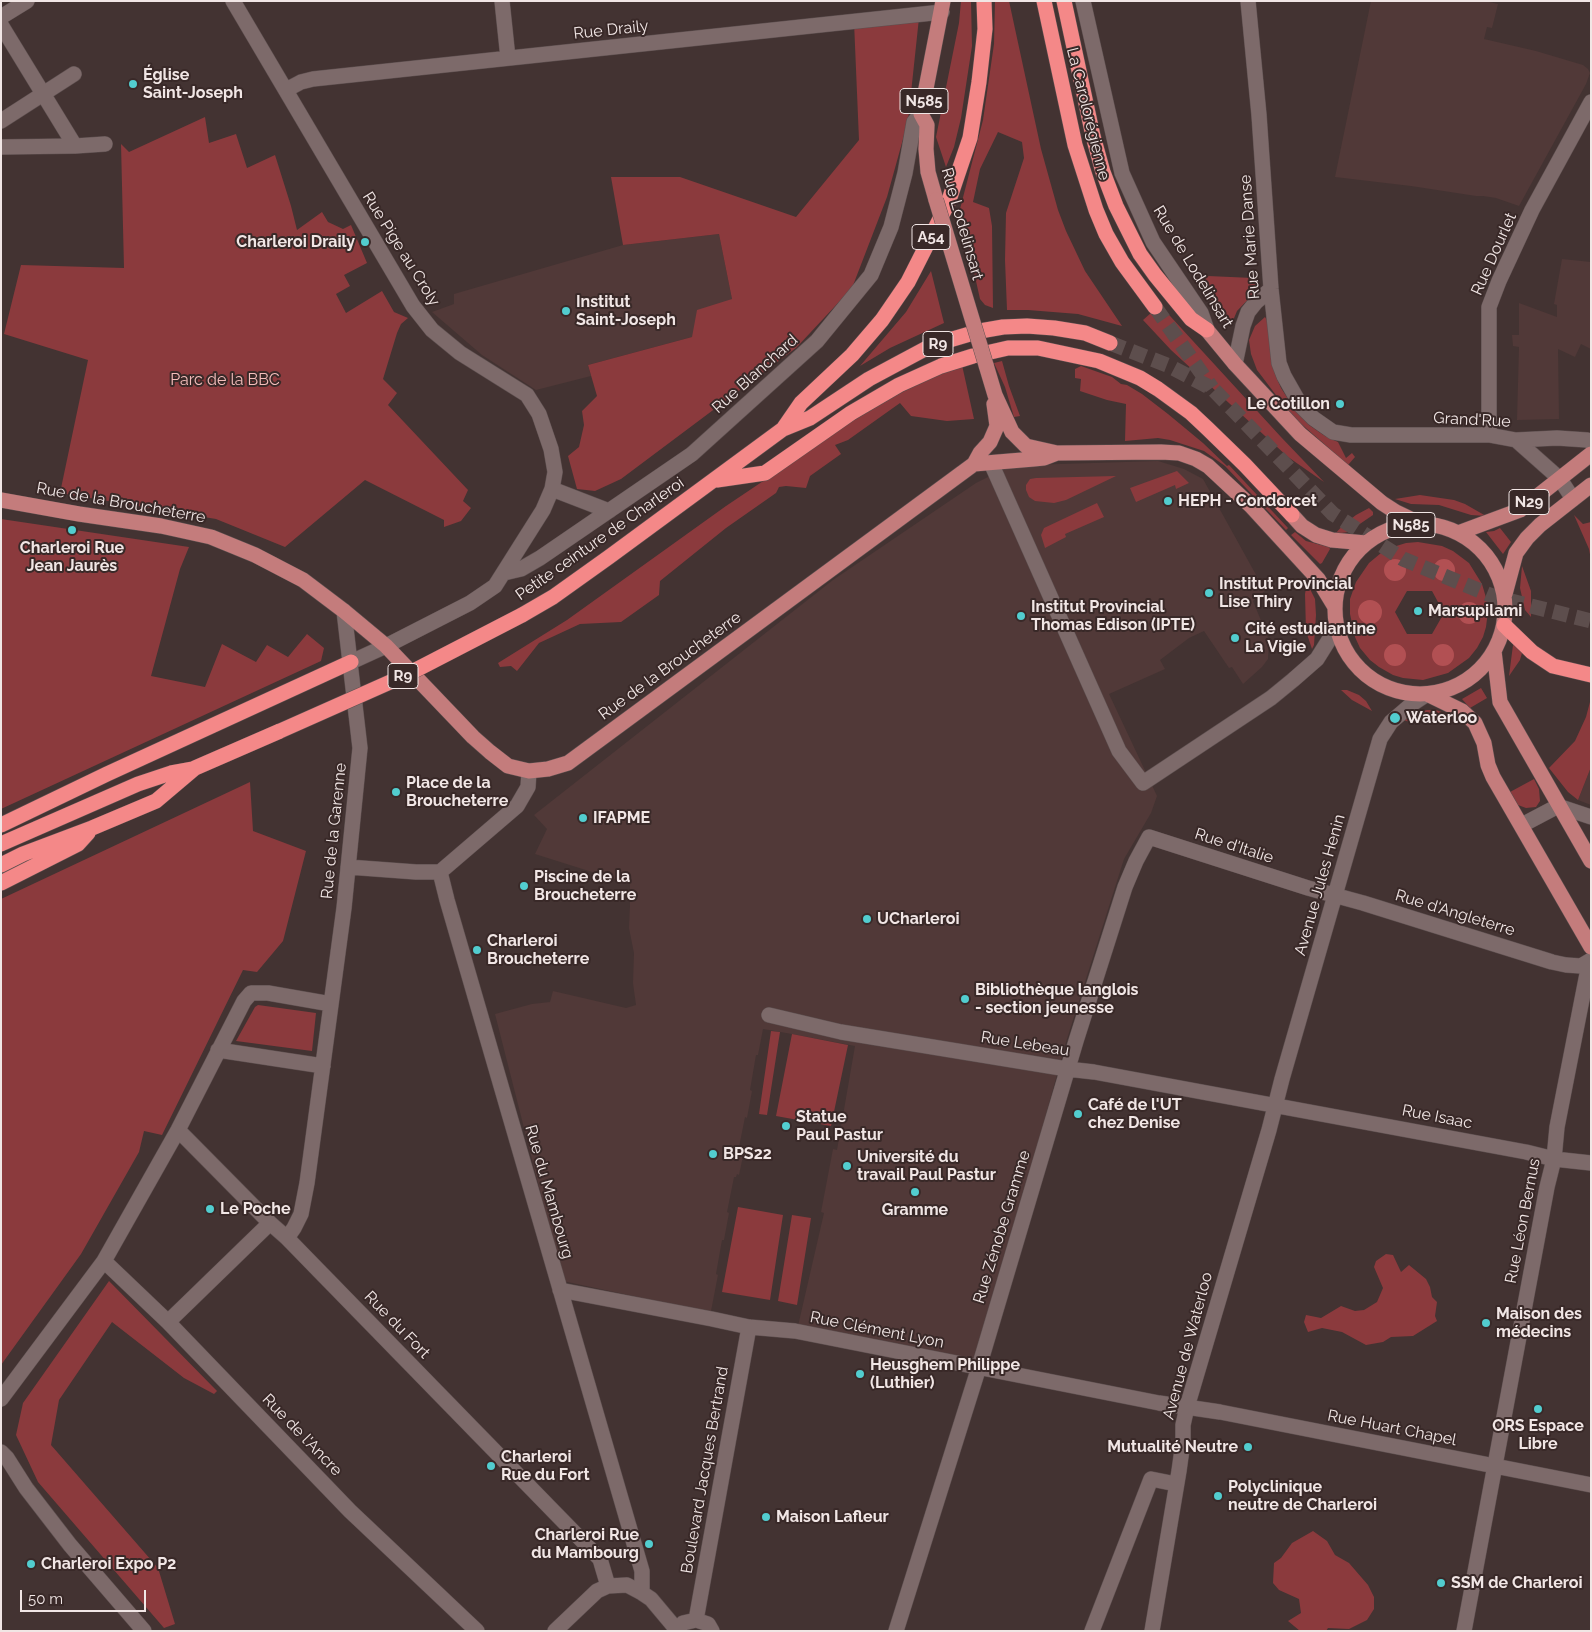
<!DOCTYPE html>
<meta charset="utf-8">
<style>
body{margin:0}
#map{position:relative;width:1592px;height:1632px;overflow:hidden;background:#433332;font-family:Raleway,sans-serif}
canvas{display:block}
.frame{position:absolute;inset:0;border:2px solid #f1e6e5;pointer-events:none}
.scale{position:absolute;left:20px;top:1590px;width:126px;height:22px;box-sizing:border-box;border:2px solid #f1e6e5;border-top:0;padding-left:6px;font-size:15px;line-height:18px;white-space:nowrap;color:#f1e6e5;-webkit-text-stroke:4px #392928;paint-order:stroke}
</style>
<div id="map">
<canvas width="1592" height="1632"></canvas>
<div class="frame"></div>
<div class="scale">50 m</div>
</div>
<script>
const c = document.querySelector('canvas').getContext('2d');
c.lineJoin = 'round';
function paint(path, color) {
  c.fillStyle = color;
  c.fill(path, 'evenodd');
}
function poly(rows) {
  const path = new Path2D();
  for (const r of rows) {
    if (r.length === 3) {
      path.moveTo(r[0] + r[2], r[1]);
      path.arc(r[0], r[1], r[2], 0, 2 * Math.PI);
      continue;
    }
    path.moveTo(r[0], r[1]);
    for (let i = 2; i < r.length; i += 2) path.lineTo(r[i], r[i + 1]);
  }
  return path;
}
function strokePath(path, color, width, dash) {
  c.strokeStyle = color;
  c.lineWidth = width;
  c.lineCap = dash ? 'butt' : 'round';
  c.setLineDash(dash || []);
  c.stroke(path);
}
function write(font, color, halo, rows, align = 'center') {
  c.font = font + ' Raleway,sans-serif';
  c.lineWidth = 4;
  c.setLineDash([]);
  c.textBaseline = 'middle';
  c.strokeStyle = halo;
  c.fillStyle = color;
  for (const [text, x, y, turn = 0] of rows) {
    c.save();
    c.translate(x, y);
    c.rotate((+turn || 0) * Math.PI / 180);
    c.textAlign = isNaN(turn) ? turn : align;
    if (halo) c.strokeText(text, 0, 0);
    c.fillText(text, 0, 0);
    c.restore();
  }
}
paint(poly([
 [1371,1,1485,1,1498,4,1492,28,1487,27,1484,39,1536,51,1583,65,1588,69,1590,73,1586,84,1519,206,1496,198,1483,196,1476,196,1411,186,1335,177],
 [719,234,732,299,692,337,588,365,591,376,536,390,482,355,432,312,454,304,454,294,623,245],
 [1562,259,1591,262,1591,349,1581,344,1575,357,1558,349,1559,419,1517,420,1519,347,1513,346,1512,335,1519,335,1519,303,1557,317,1557,305,1554,304],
 [1158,461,1184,469,1203,479,1265,591,1253,601,1269,640,1268,659,1262,667,1243,684,1232,667,1229,668,1204,631,1189,638,1160,660,1165,669,1109,694,1157,796,1151,813,1124,859,1066,1042,978,1361,798,1326,824,1213,821,1212,833,1149,837,1150,855,1046,792,1034,763,1029,758,1055,756,1055,750,1090,752,1091,747,1118,745,1117,738,1152,740,1153,740,1156,743,1156,739,1175,737,1174,736,1177,734,1177,727,1212,729,1213,724,1240,722,1240,716,1274,718,1275,711,1311,712,1313,563,1281,495,1014,532,1004,550,1002,553,991,626,1008,636,1005,633,983,634,953,629,928,630,905,630,884,535,854,547,829,534,815,833,580,976,483,1006,468,1028,465],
 [1591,767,1591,805,1578,800]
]), '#513938');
paint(poly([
 [961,1,971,1,972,46,961,118,954,147,946,167,936,137,959,23],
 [995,1,1009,1,1041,149,1058,210,1066,231,1085,271,1122,326,1078,314,1028,310,1007,310,1005,260,1006,213,1024,158,1022,142,998,132,980,169,973,202,989,208,992,226,993,308,985,305,980,299,960,209,983,120,994,44],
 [919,18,908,121,887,197,852,288,796,348,621,479,595,491,577,489,568,456,579,447,584,425,582,411,597,396,588,365,692,337,697,310,732,299,719,234,623,245,611,177,680,177,796,217,859,140,854,22],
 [205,117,209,143,236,134,247,168,275,155,291,206,297,230,322,212,328,222,343,229,351,225,367,263,344,275,350,286,336,294,346,313,382,291,394,312,408,318,401,324,397,333,383,379,397,393,388,405,468,490,463,501,471,508,461,521,444,527,444,520,365,480,285,547,216,519,60,493,88,360,4,334,21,265,124,268,121,144,129,152],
 [931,271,944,323,890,348,860,366,906,312],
 [1208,276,1253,278,1258,281,1258,289,1237,311,1232,323,1228,325,1200,282],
 [1160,305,1281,437,1324,482,1288,457,1171,350,1143,320],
 [1265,317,1268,322,1275,374,1281,388,1294,408,1309,425,1325,436,1338,442,1346,458,1352,453,1355,457,1348,465,1291,415,1257,370,1251,354,1249,340,1255,326],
 [1002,361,1009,386,1020,416,1014,417,1005,387,994,363],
 [962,365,974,419,947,421,911,416,900,403,848,440,835,445,841,454,810,476,806,488,786,486,779,487,776,493,726,528,660,581,659,595,621,622,580,624,539,643,517,671,511,666,500,667,498,663,567,620,726,506,875,406,934,376],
 [1081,366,1112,377,1121,384,1127,385,1142,394,1168,414,1203,443,1227,466,1229,465,1288,528,1286,530,1225,466,1204,451,1170,440,1158,438,1125,441,1126,404,1107,400,1080,391,1081,379,1075,378,1075,369],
 [1177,471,1189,483,1176,489,1175,485,1136,502,1130,488],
 [1116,476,1066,500,1054,503,1035,501,1029,497,1026,490,1026,485,1030,479,1036,478],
 [1420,495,1454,500,1465,504,1486,516,1471,515,1439,505,1411,504,1395,499],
 [1097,503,1104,517,1065,534,1066,537,1045,548,1041,535,1044,528],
 [1369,508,1373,512,1373,515,1348,532,1335,534,1343,525,1356,515],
 [1574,515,1583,524,1591,522,1591,560,1589,549],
 [1,519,189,547,180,569,151,676,205,687,222,644,256,662,267,645,288,657,307,634,324,648,321,661,1,809],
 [1500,528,1511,542,1503,554,1486,532,1494,531],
 [1295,532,1306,541,1329,547,1330,549,1322,563,1320,564,1291,535],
 [1418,542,1442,546,1453,551,1469,563,1482,584,1487,601,1488,611,1486,627,1483,637,1477,648,1469,658,1448,673,1423,680,1403,678,1393,675,1379,667,1370,660,1360,648,1355,637,1350,614,1350,599,1356,582,1369,563,1381,553,1393,547,1406,543],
 [1437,562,1454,576,1450,580,1434,576,1433,569],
 [1407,591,1432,591,1444,613,1432,634,1407,634,1395,612],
 [1522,566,1531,591,1531,617,1525,610,1520,588],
 [1307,583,1315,599,1316,615,1314,645,1312,649,1306,631,1305,594],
 [1515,644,1522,653,1520,660,1509,676,1513,645],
 [1591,685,1591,767,1578,800,1568,792,1549,768,1575,741,1586,717,1590,702],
 [1481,688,1487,698,1470,708,1462,699],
 [1341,690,1347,690,1359,695,1366,701,1372,711,1352,700],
 [1427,710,1436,710,1453,716,1432,721,1410,722,1403,720,1416,713],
 [1534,779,1539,789,1540,801,1536,807,1526,808,1518,805,1510,792],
 [250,782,253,831,306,851,283,941,257,972,243,970,162,1135,144,1131,139,1152,81,1254,1,1365,1,899],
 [258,1005,316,1013,312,1051,236,1041,255,1007],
 [771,1031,780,1032,767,1115,759,1114],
 [792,1034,848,1045,831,1126,776,1116],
 [738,1207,783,1215,770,1300,722,1292],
 [792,1215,811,1218,797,1305,778,1301],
 [1386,1254,1393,1255,1401,1272,1409,1265,1426,1279,1430,1287,1432,1297,1437,1302,1435,1316,1437,1321,1413,1336,1391,1337,1383,1342,1366,1345,1342,1332,1322,1328,1308,1332,1304,1322,1306,1315,1321,1318,1341,1306,1355,1311,1364,1310,1377,1302,1383,1288,1374,1267,1376,1261],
 [109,1281,217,1391,214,1394,184,1378,112,1322,59,1400,51,1445,158,1568,175,1624,164,1628,38,1482,16,1435,23,1403],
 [1313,1531,1327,1541,1335,1555,1349,1563,1368,1585,1374,1597,1374,1609,1367,1620,1349,1629,1328,1628,1326,1631,1300,1631,1288,1621,1301,1613,1299,1599,1279,1590,1273,1583,1274,1563,1281,1558,1292,1543]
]), '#8b3a3d');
paint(poly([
 [1444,570,11],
 [1395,570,11],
 [1370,612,12],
 [1469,613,11],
 [1395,655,11],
 [1443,655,11]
]), '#b25053');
strokePath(poly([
 [1155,307,1212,388],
 [1110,343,1167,365,1213,389,1333,514,1403,559,1495,597,1591,621]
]), '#5d4e4d', 15, [15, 8]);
const minor = poly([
 [233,1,413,306,432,330,460,353,527,395,539,414,551,449,555,472,552,489,543,510,495,586,470,603,386,646,351,662],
 [502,1,508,58],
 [1083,1,1122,173,1153,242,1201,313,1207,330],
 [1248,1,1259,115,1271,289,1279,363,1284,376,1301,406,1313,418,1333,432,1351,435,1489,435,1516,440,1557,438,1587,440,1591,442],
 [1,17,27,1],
 [1,25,75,146,1,147],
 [286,90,301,82,313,79,942,12],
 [1,121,74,74],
 [75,146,105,144],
 [1235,364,1243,326,1248,312,1256,302,1271,289],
 [1489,435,1489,307,1499,281,1532,210,1591,102],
 [1516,440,1560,479,1573,499],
 [991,463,1119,751,1143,783,1271,698,1293,680,1317,659,1337,627],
 [552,489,609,511],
 [504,573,521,569,540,558,692,454,817,341,871,275,891,227,905,173,914,122,921,114],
 [1522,825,1558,806,1591,817],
 [348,867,416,872,440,872],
 [440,872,447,900,642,1571,642,1593],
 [440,872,517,806,528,787,529,771],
 [769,1015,841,1032,1067,1069,1094,1072,1526,1152,1554,1159,1591,1163],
 [218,1050,323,1066],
 [178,1130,270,1223,287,1238,600,1559,608,1586],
 [287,1238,294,1228,301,1214,307,1183,344,908,360,748,344,611],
 [104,1261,168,1322,350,1511,477,1631],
 [560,1290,712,1319,749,1327,795,1331,1159,1403,1220,1412,1591,1485],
 [168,1322,270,1223],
 [1,1399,104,1261,178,1130,244,1001,251,993,268,993,331,1004],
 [1,1452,7,1458,26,1488,70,1545,144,1631],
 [696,1620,749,1327],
 [555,1631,597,1591,608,1586,627,1585,642,1593,651,1599,677,1630],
 [677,1631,683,1623,696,1620,708,1624,712,1631],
 [896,1631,979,1367,1076,1041,1125,887,1136,861,1149,837,1308,888,1363,903,1552,962,1566,965,1581,966,1591,960],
 [1092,1631,1151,1479,1176,1484],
 [1152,1631,1179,1471,1183,1442,1183,1425,1187,1407,1269,1130,1282,1079,1380,739,1391,722,1412,704,1427,694],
 [1464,1631,1547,1187,1554,1159,1557,1127,1587,974,1591,967]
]);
const major = poly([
 [936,200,928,172,926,149,927,125,921,114,943,1],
 [1207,330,1235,364,1300,434,1382,503,1396,512,1421,524],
 [986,365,995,395,1012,432,1026,446,1057,453],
 [974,464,980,453,990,442,997,426,994,404],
 [1,500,79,514,161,526,211,537,255,555,303,580,344,611,386,646,473,737,490,752,508,766,529,771,548,769,568,763,974,464,1034,459,1044,458,1057,453,1161,452,1179,453,1196,459,1208,466,1251,506,1318,579,1335,607],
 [1292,515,1302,526,1316,535,1332,540,1366,543],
 [1420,609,85],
 [1458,533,1520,510,1591,454],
 [1505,594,1516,553,1527,538,1540,525,1591,485],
 [1494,651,1500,702,1591,861],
 [1427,694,1462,711,1475,723,1484,743,1488,765,1493,777,1591,947]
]);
const highway = poly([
 [1044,1,1075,145,1096,210,1106,234,1122,262,1155,307],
 [1064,1,1093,136,1103,172,1116,206,1140,254,1155,275,1191,319,1207,330],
 [783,429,801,403,852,355,882,320,908,282,948,203,970,138,979,82,985,29,984,1],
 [717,480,765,473,851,413,899,385,941,366,973,356,1008,348,1038,348,1099,361,1140,378,1158,389,1191,413,1208,429,1245,465,1292,515],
 [522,615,553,597,609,557,783,429,810,418,869,379,925,349,946,341,980,331,1003,327,1027,326,1054,328,1085,333,1110,343],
 [1504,625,1532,652,1553,666,1591,675],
 [1,825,107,774,351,662],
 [1,844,138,784,171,773,193,769],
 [1,865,23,854,92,828,156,801,195,768,280,731],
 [1,883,78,844,88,833]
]);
strokePath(minor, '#5d4f4f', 16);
strokePath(major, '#5d4f4f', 16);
strokePath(highway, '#5d4f4f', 16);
strokePath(minor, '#7d6a6a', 15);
strokePath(major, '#c47c7c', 15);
strokePath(highway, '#f48888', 15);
const majorBridge = poly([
 [936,200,986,365]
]);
const highwayBridge = poly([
 [280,731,406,675,522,615]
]);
strokePath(majorBridge, '#5d4f4f', 16, []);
strokePath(highwayBridge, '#5d4f4f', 16, []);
strokePath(majorBridge, '#c47c7c', 15);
strokePath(highwayBridge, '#f48888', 15);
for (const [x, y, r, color] of [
 [133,84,5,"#52cdcf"],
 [365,242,5,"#52cdcf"],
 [566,311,5,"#52cdcf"],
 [1340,404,5,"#52cdcf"],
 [1168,501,5,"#52cdcf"],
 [72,530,5,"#52cdcf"],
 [1209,593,5,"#52cdcf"],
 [1418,611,5,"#52cdcf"],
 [1021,616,5,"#52cdcf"],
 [1235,638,5,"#52cdcf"],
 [1395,718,6,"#52cdcf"],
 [396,792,5,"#52cdcf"],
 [583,818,5,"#52cdcf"],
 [524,886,5,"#52cdcf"],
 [867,919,5,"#52cdcf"],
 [477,950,5,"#52cdcf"],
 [965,999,5,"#52cdcf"],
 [1078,1114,5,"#52cdcf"],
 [786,1126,5,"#52cdcf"],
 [713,1154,5,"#52cdcf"],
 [847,1166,5,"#52cdcf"],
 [915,1192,5,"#52cdcf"],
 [210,1209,5,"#52cdcf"],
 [1486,1323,5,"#52cdcf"],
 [860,1374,5,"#52cdcf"],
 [1538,1409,5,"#52cdcf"],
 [1248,1447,5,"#52cdcf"],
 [491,1466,5,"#52cdcf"],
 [1218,1496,5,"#52cdcf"],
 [766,1517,5,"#52cdcf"],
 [649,1544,5,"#52cdcf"],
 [31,1564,5,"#52cdcf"],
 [1441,1583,5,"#52cdcf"]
]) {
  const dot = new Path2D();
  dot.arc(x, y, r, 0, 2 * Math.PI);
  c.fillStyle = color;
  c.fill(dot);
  strokePath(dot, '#392928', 2);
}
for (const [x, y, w] of [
 [924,101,48],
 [931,237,38],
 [938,344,30],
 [1529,502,40],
 [1411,525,48],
 [403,676,30]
]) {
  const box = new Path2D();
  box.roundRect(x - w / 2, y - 12.5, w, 25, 4);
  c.fillStyle = '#392928';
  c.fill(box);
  strokePath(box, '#f1e6e5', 1);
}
write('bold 15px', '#f1e6e5', null, [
 ["N585",924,101],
 ["A54",931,237],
 ["R9",938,344],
 ["N29",1529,502],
 ["N585",1411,525],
 ["R9",403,676]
]);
write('16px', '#f1e6e5', '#392928', [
 ["Rue Draily",611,30,-6],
 ["La Carolorégienne",1088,114,76],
 ["Rue Lodelinsart",962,224,74],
 ["Rue Marie Danse",1250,237,-94],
 ["Rue Pige au Croly",401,249,58],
 ["Rue Dourlet",1494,254,-66],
 ["Rue de Lodelinsart",1193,267,59],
 ["Rue Blanchard",755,374,-42],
 ["Grand'Rue",1472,420,3],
 ["Rue de la Broucheterre",121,503,10],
 ["Petite ceinture de Charleroi",600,539,-35],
 ["Rue de la Broucheterre",670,666,-36],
 ["Rue de la Garenne",334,831,-84],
 ["Rue d'Italie",1234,846,18],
 ["Avenue Jules Henin",1320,885,-74],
 ["Rue d'Angleterre",1455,913,17],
 ["Rue Lebeau",1025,1044,9],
 ["Rue Isaac",1437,1117,11],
 ["Rue du Mambourg",549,1192,74],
 ["Rue Léon Bernus",1523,1221,-79],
 ["Rue Zénobe Gramme",1002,1227,-73],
 ["Rue du Fort",397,1325,46],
 ["Rue Clément Lyon",877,1330,11],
 ["Avenue de Waterloo",1188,1346,-75],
 ["Rue Huart Chapel",1392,1428,11],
 ["Rue de l'Ancre",302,1435,46],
 ["Boulevard Jacques Bertrand",705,1470,-80]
]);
write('bold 16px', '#f1e6e5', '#392928', [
 ["Église",143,75],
 ["Saint-Joseph",143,93],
 ["Charleroi Draily",355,242,"right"],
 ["Institut",576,302],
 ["Saint-Joseph",576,320],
 ["Le Cotillon",1330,404,"right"],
 ["HEPH - Condorcet",1178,501],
 ["Charleroi Rue",72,548,"center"],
 ["Jean Jaurès",72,566,"center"],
 ["Institut Provincial",1219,584],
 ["Lise Thiry",1219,602],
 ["Institut Provincial",1031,607],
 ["Thomas Edison (IPTE)",1031,625],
 ["Marsupilami",1428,611],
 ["Cité estudiantine",1245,629],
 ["La Vigie",1245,647],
 ["Waterloo",1406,718],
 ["Place de la",406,783],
 ["Broucheterre",406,801],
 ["IFAPME",593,818],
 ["Piscine de la",534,877],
 ["Broucheterre",534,895],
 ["UCharleroi",877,919],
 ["Charleroi",487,941],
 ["Broucheterre",487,959],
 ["Bibliothèque langlois",975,990],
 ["- section jeunesse",975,1008],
 ["Café de l'UT",1088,1105],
 ["chez Denise",1088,1123],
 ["Statue",796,1117],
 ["Paul Pastur",796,1135],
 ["BPS22",723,1154],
 ["Université du",857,1157],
 ["travail Paul Pastur",857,1175],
 ["Le Poche",220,1209],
 ["Gramme",915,1210,"center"],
 ["Maison des",1496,1314],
 ["médecins",1496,1332],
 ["Heusghem Philippe",870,1365],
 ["(Luthier)",870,1383],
 ["ORS Espace",1538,1426,"center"],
 ["Libre",1538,1444,"center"],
 ["Mutualité Neutre",1238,1447,"right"],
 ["Charleroi",501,1457],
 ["Rue du Fort",501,1475],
 ["Polyclinique",1228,1487],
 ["neutre de Charleroi",1228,1505],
 ["Maison Lafleur",776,1517],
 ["Charleroi Rue",639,1535,"right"],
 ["du Mambourg",639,1553,"right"],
 ["Charleroi Expo P2",41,1564],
 ["SSM de Charleroi",1451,1583]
], 'left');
write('16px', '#f5bebc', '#392928', [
 ["Parc de la BBC",225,380]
]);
</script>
